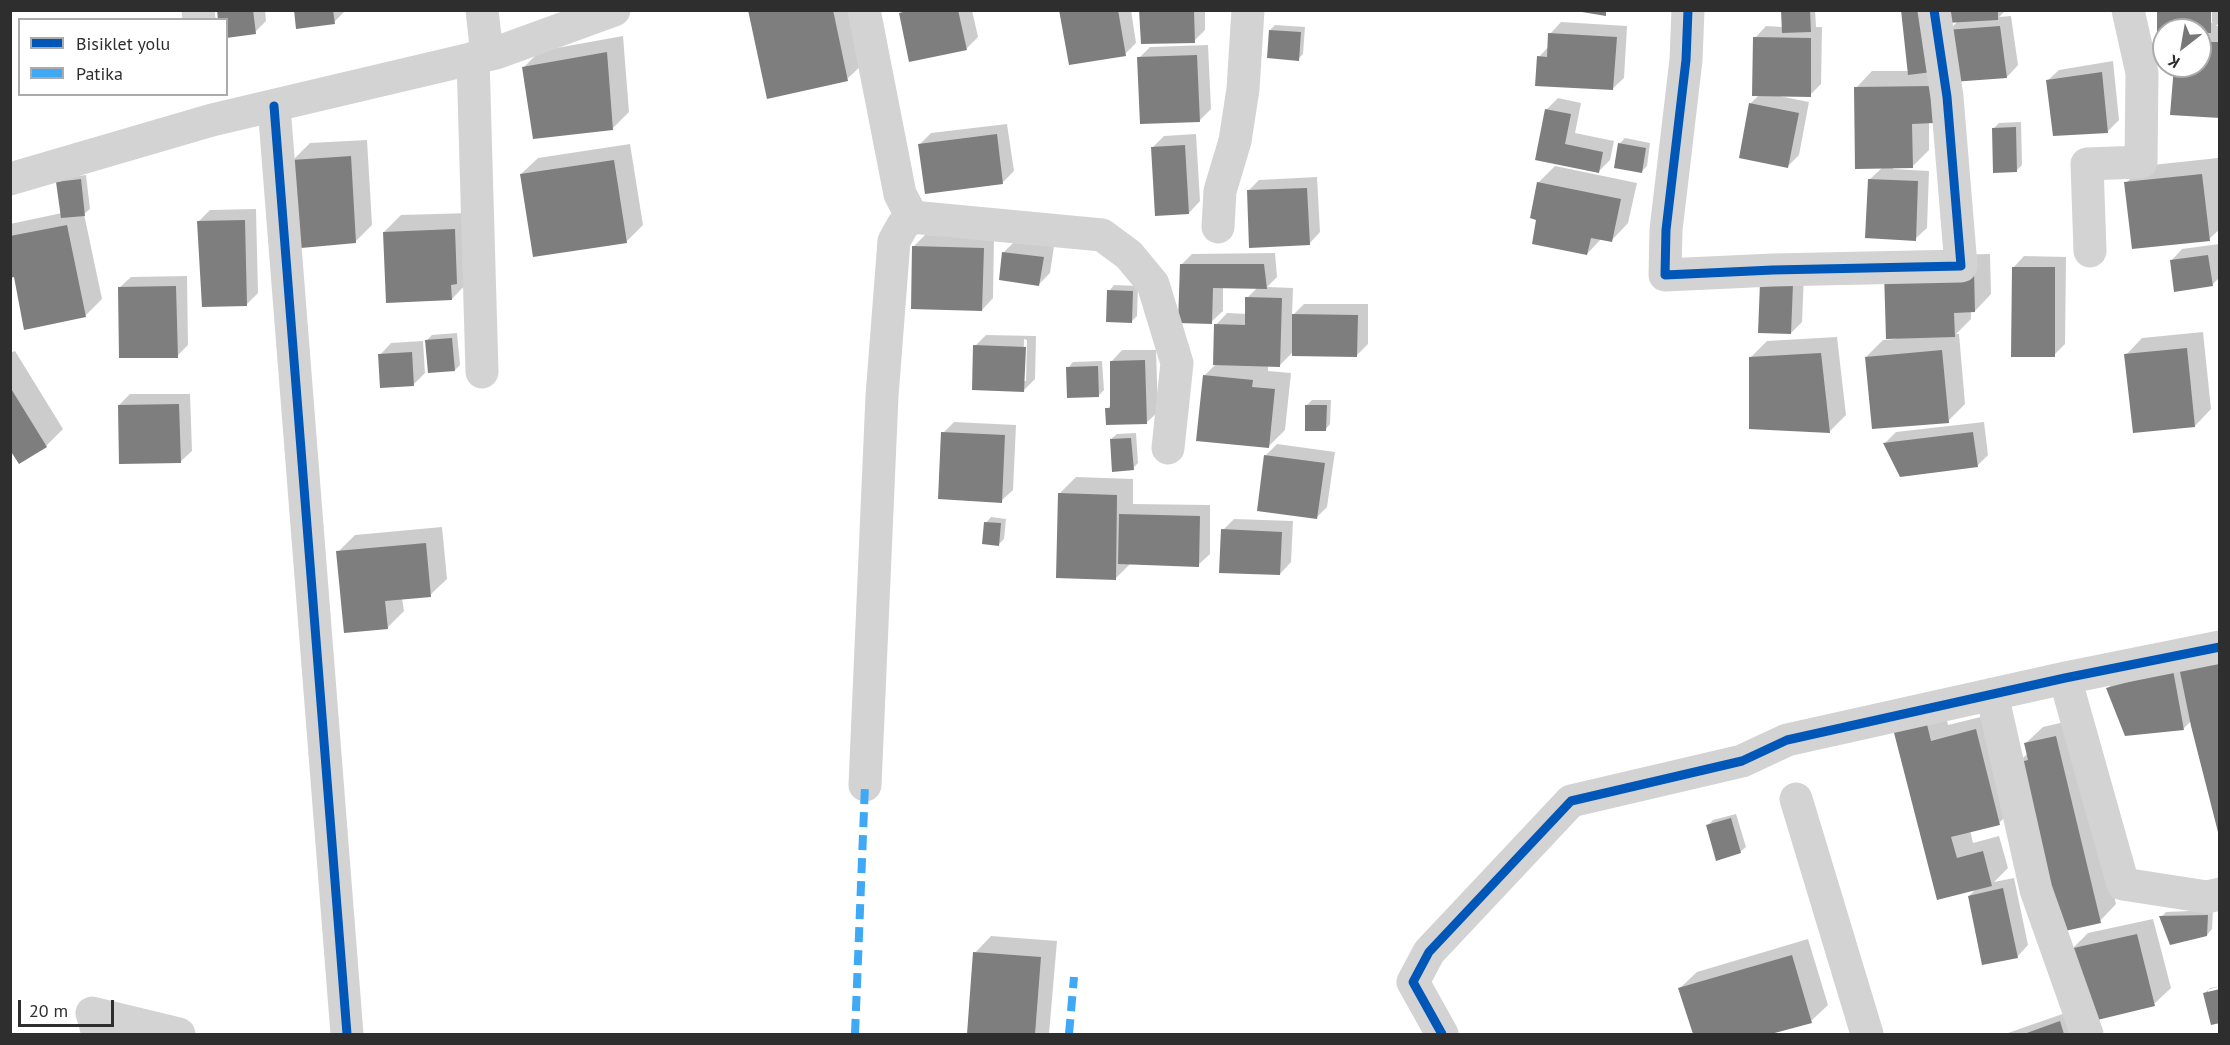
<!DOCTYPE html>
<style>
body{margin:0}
#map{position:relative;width:2230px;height:1045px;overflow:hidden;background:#fff;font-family:"PT Sans",sans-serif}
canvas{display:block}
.frame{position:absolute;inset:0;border:12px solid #2e2e2e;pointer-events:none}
.legend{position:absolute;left:18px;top:18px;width:210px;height:78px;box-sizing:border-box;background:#fff;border:2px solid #ababab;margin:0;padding:8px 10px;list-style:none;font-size:18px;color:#2e2e2e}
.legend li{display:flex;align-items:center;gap:12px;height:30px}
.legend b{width:30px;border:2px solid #ababab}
.north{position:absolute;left:2152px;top:18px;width:60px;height:60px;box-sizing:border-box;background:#fff;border:2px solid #ababab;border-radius:50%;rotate:211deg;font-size:16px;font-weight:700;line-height:24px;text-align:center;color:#2e2e2e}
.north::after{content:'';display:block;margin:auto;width:21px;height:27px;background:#777;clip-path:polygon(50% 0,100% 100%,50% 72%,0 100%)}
.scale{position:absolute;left:18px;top:1000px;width:96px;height:27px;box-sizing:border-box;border:3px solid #2e2e2e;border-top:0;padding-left:8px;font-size:18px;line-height:21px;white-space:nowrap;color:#2e2e2e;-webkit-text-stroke:4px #fff;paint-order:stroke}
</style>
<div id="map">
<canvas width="2230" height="1045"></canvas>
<div class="frame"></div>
<ul class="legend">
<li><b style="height:8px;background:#0057b8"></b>Bisiklet yolu</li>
<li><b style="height:8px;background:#3fa9f5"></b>Patika</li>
</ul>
<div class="north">K</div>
<div class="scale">20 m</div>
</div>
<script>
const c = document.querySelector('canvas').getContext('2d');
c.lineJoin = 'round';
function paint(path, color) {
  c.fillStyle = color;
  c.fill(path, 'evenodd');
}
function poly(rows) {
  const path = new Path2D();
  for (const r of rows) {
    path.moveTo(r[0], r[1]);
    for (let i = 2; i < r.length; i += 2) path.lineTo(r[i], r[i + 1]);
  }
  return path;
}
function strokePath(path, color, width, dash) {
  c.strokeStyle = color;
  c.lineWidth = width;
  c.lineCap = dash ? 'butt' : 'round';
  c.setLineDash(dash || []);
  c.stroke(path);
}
paint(poly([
 [218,10,265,10,266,21,255,32,226,20],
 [296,10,345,10,345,11,334,22],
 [749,10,853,10,864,63,847,79],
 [904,10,972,10,978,37,967,48,900,14],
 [1061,10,1131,10,1136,43,1125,54],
 [1141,10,1205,10,1205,30,1194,41],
 [1783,10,1815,10,1816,27,1822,27,1821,84,1810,95,1779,96,1809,102,1799,155,1788,166,1750,104,1760,94,1755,38,1766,26,1783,27],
 [1937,10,1929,122,1929,150,1913,166,1893,167,1893,169,1929,171,1927,228,1915,239,1869,180,1883,167,1856,88,1872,71,1909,71],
 [1947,10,2006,10,1999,17,2011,16,2018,65,2007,77,1948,31,1958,21],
 [2158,10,2209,23,2212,23,2212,10,2220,10,2220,22,2216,26,2220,26,2220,117,2175,66,2200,66,2200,30,2164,30,2164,32],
 [1561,22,1627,26,1624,78,1612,89,1539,57,1549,46,1550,34],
 [1275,25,1305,27,1303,54,1298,59,1270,30],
 [623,36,629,112,612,129,523,68,540,51],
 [1208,45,1211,109,1200,120,1139,58,1150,47],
 [2113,61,2119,120,2108,131,2047,81,2059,70],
 [1558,98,1581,103,1575,133,1614,141,1610,160,1599,171,1537,159,1546,110],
 [2021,122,2022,165,2016,171,1994,128,1999,123],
 [1007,124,1014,171,1003,182,920,144,931,133],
 [1196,134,1200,201,1189,213,1153,147,1164,136],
 [1625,138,1650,143,1647,166,1641,172,1619,144],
 [367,140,372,225,355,242,293,160,310,143],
 [630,144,643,225,627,241,521,174,538,158],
 [2218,158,2220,229,2209,239,2126,183,2143,166],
 [1555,166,1637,183,1628,223,1612,240,1602,238,1587,254,1538,218,1538,183],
 [86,175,90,209,84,214,102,299,85,316,15,275,10,276,10,224,62,213,58,183,63,178],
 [1317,177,1320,232,1309,244,1248,191,1259,180],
 [256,209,258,293,247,304,199,221,210,210],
 [471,213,468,282,452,299,384,232,401,215],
 [925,235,994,237,993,298,982,310,914,246],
 [1015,241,1054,246,1050,273,1039,284,1004,252],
 [2219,244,2220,277,2212,285,2171,261,2182,249],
 [1275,253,1277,277,1267,287,1293,288,1292,316,1304,304,1368,304,1368,344,1357,355,1293,352,1280,365,1268,365,1268,371,1291,373,1285,430,1268,447,1204,376,1215,365,1216,325,1227,313,1247,314,1247,298,1257,288,1223,287,1223,311,1211,322,1181,265,1192,254],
 [1990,254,1991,294,1975,311,1971,311,1971,319,1956,334,1959,334,1965,404,1948,421,1866,357,1883,340,1896,339,1902,256],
 [2024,256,2066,257,2065,344,2054,355,2013,268],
 [1804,274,1802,322,1791,333,1762,284],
 [187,276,188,345,177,356,119,288,131,277],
 [1114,285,1138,286,1137,316,1132,321,1109,291],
 [2203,332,2211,409,2195,426,2126,355,2142,338],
 [457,333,460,365,455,370,426,341,432,335],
 [986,335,1036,336,1035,379,1024,390,975,346],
 [1024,339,1027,340,1026,381,1023,381],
 [1837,337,1846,415,1829,432,1750,358,1767,341],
 [423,341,425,373,414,384,380,355,391,343],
 [1122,350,1156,350,1158,412,1146,423,1107,409,1112,404,1111,362],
 [15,351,63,429,46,446,20,462,10,447,10,353],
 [1102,361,1104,390,1098,396,1068,368,1073,362],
 [130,394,190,394,192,451,180,462,119,405],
 [1312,400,1331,400,1330,424,1325,430,1307,405],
 [954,422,1016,425,1013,490,1001,501,943,433],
 [1984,422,1988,455,1977,466,1885,443,1896,432],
 [1136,433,1138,463,1133,468,1111,439,1117,434],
 [1277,444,1335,452,1327,507,1316,518,1266,455],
 [1076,477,1133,479,1133,504,1210,505,1210,554,1198,565,1131,563,1116,578,1059,494],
 [991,517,1006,519,1004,539,999,544,986,523],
 [1234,519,1293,521,1291,562,1280,574,1223,530],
 [442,527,447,579,430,595,402,598,404,611,387,628,338,552,355,535],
 [2184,660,2191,721,2184,728,2108,688,2119,677],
 [1942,700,1948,725,1993,714,2016,806,1999,823,1970,830,1973,843,1999,836,2008,868,1994,882,2014,878,2028,945,2017,957,1969,896,1977,888,1938,898,1894,725],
 [2073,720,2116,904,2100,921,2018,763,2028,753,2026,743,2043,727],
 [1736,814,1746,847,1740,852,1707,826,1713,820],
 [2213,910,2212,929,2207,935,2161,917,2166,912],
 [2153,919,2171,988,2154,1004,2071,950,2088,933],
 [991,936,1057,941,1049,1034,969,1034,975,953],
 [1808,939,1828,1005,1811,1021,1766,1034,1694,1034,1680,988,1697,972],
 [2220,986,2208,990,2208,993,2204,994,2210,988],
 [2071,1011,2079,1034,2005,1034]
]), '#0003');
paint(poly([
 [217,10,253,10,256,34,226,38,226,20,218,20],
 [294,10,333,10,335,24,296,29],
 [748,10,833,10,848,81,767,99],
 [912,10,958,10,967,50,909,62,899,13],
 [1059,10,1118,10,1126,56,1069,65],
 [1139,10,1194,10,1195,43,1141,44],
 [1570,10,1606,10,1606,16],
 [1781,10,1810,10,1811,32,1782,33],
 [1901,10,1925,10,1932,72,1908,75],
 [1945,10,1998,10,1998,20,1946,23],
 [2157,10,2211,10,2211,33,2200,33,2200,30,2164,30,2164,33,2157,33],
 [2000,26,2007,78,1952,82,1946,30],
 [1269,30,1301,32,1299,61,1267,58],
 [1548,33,1617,37,1613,90,1535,86,1537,56,1547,57],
 [1753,37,1811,38,1811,97,1752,96],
 [2200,42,2220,42,2220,118,2170,115,2174,66,2200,66],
 [607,52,613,130,533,139,522,67],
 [1197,55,1200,122,1140,124,1137,57],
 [2102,72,2108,133,2053,136,2046,80],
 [1933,86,1934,123,1912,124,1913,168,1855,169,1854,87],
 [1749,103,1799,113,1788,168,1739,158],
 [1545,109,1571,114,1565,144,1603,152,1599,173,1535,160],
 [2016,127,2017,172,1993,173,1992,128],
 [997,134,1003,184,925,194,918,144],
 [1618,143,1646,148,1642,173,1614,168],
 [1185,145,1189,214,1155,216,1151,147],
 [351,156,356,243,301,248,292,160],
 [614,160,627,243,533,257,520,174],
 [2202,174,2210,241,2132,249,2124,182],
 [81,179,85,216,61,218,56,182],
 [1868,179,1918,181,1916,241,1865,238],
 [1537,182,1621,199,1612,242,1591,238,1587,255,1532,244,1536,220,1530,218],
 [1307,188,1310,245,1249,248,1247,190],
 [245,220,247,306,202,307,197,221],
 [67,225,86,317,24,330,14,277,10,278,10,236],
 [455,229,457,284,451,285,452,300,386,303,383,232],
 [912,246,984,248,982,311,911,309],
 [1002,252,1044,257,1039,286,999,280],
 [2208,255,2213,286,2174,292,2170,260],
 [1180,264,1264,264,1267,289,1213,288,1212,324,1178,323],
 [2012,267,2055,267,2055,357,2011,357],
 [1974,270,1975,312,1954,313,1955,337,1886,339,1884,272],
 [1760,283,1793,284,1791,334,1758,333],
 [176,286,178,358,119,358,118,287],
 [1107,290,1133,291,1132,323,1106,322],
 [1245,297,1282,298,1280,367,1213,365,1214,324,1245,325],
 [1292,314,1358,315,1357,357,1292,356],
 [452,338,455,371,428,373,425,340],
 [973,345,1026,347,1024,392,972,390],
 [2187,348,2195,427,2133,433,2124,354],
 [1942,350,1949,423,1872,429,1865,357],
 [412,352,414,386,380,388,378,354],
 [1821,353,1830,433,1749,429,1749,357],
 [1145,360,1147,424,1106,425,1105,408,1110,408,1110,361],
 [1098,366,1099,397,1067,398,1066,367],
 [1203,375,1253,380,1252,387,1275,389,1269,448,1196,441],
 [10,387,47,447,19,464,10,450],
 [179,404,181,463,119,464,118,405],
 [1305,405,1327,405,1326,431,1305,431],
 [941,432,1005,435,1002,503,938,499],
 [1973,432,1978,467,1900,477,1883,443],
 [1131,438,1134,470,1112,472,1110,439],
 [1264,455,1325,463,1317,519,1257,511],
 [1058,493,1117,495,1116,580,1056,578],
 [1119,514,1200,516,1199,567,1118,564],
 [984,522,1001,523,999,546,982,544],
 [1221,529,1282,532,1280,575,1219,573],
 [426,543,431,597,385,601,388,629,344,633,336,551],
 [2220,660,2220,835,2219,836,2191,726,2179,667],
 [2173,670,2184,730,2125,736,2106,688],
 [1925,716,1931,741,1976,729,2000,825,1951,837,1957,858,1983,851,1992,886,1937,900,1892,725],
 [2056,736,2101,923,2056,933,2016,763,2028,760,2024,743],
 [1731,818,1741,853,1716,861,1706,825],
 [2003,888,2018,958,1982,965,1968,896],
 [2208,915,2207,936,2170,945,2159,916],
 [2137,934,2155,1006,2089,1022,2069,949],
 [973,952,1041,957,1035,1034,967,1034],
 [1792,955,1812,1023,1771,1034,1693,1034,1678,988],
 [2220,989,2220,1023,2211,1025,2203,993],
 [2060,1021,2064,1034,2024,1034]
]), '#7e7e7e');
strokePath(poly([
 [198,10,199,20],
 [482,10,487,55],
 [864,10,900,194,912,217,1102,235,1129,255,1153,284,1177,363,1168,448],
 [1688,10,1686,60,1666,230,1665,275,1773,270,1961,266,1947,97,1934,10],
 [473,58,482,372],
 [274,106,347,1034],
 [10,179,212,120,496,53,614,10],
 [1218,227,1220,191,1235,141,1243,89,1248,10],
 [2090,251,2087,164,2141,162,2142,73,2128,10],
 [2065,678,2123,884,2207,897,2220,894],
 [1992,694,2036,890,2087,1034],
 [865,785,882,396,894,241,903,225,912,217],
 [1796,799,1867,1034],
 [98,1034,92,1013,179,1034],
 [1442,1034,1413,982,1429,952,1571,801,1742,761,1787,740,2065,678,2220,647]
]), '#d3d3d3', 33);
strokePath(poly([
 [855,1034,865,785],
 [1069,1034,1074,977]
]), '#3fa9f5', 8, [15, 8]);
strokePath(poly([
 [1688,10,1686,60,1666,230,1665,275,1773,270,1961,266,1947,97,1934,10],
 [274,106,347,1034],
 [1442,1034,1413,982,1429,952,1571,801,1742,761,1787,740,2065,678,2220,647]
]), '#0057b8', 9);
</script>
